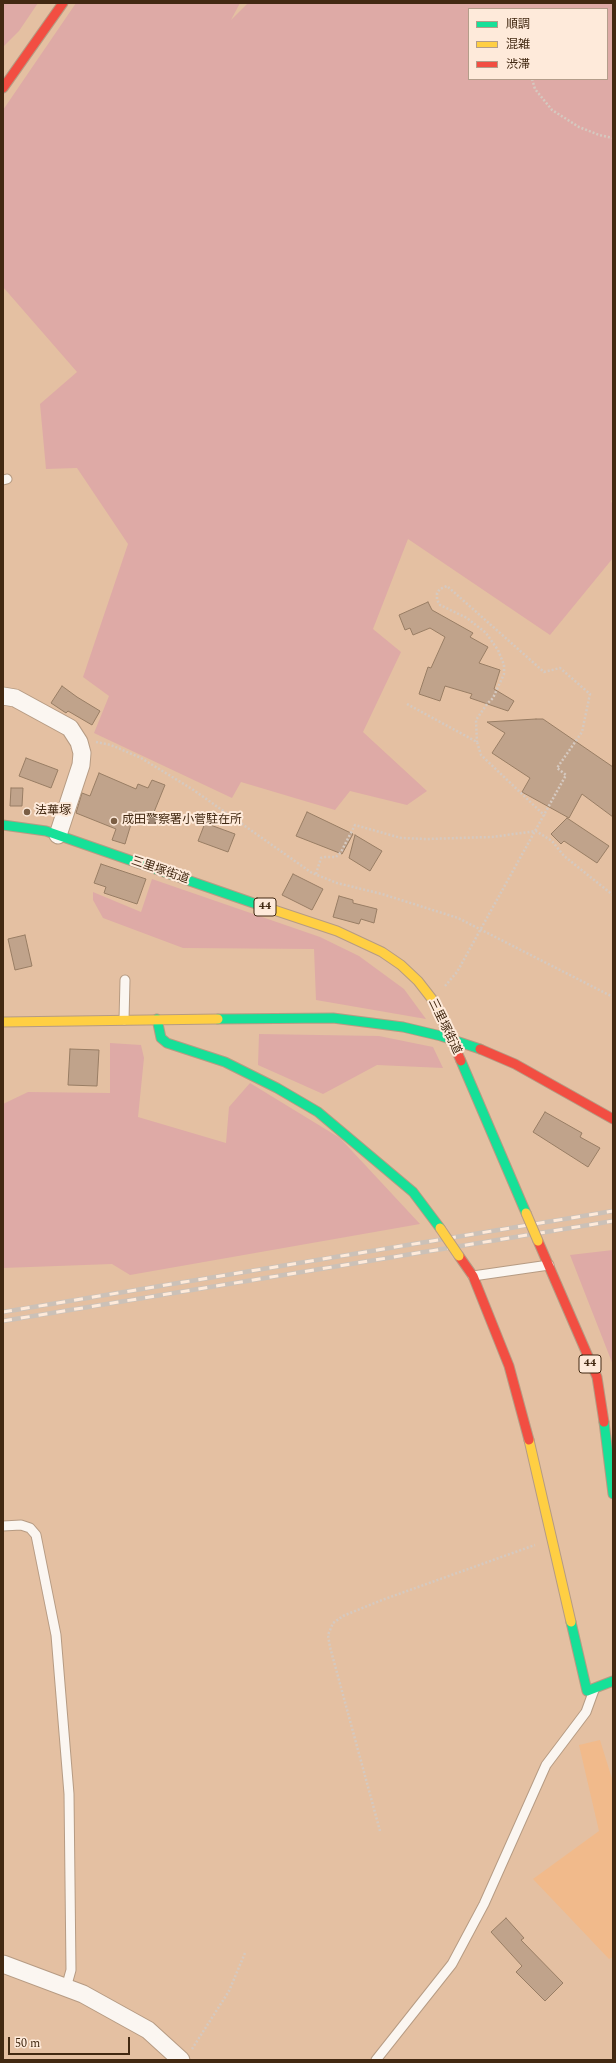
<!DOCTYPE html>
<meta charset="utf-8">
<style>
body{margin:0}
#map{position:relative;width:616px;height:2063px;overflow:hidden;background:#e4c0a2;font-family:Spectral,"Noto Sans JP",serif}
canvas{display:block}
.frame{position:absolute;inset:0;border:4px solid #422912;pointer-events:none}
.legend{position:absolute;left:468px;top:8px;width:140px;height:72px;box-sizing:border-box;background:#feeada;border:1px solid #b39d8a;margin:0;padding:5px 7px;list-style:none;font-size:12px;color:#422912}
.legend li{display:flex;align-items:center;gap:8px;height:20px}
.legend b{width:20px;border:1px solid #b39d8a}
.scale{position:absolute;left:8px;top:2037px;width:122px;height:18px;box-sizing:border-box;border:2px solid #422912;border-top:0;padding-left:5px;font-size:12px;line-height:14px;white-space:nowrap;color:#422912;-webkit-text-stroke:3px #feeada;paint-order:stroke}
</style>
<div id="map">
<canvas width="616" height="2063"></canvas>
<div class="frame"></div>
<ul class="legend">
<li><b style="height:5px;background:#16e098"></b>順調</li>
<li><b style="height:5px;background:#ffcf43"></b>混雑</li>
<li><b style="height:5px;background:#f24e42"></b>渋滞</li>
</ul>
<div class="scale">50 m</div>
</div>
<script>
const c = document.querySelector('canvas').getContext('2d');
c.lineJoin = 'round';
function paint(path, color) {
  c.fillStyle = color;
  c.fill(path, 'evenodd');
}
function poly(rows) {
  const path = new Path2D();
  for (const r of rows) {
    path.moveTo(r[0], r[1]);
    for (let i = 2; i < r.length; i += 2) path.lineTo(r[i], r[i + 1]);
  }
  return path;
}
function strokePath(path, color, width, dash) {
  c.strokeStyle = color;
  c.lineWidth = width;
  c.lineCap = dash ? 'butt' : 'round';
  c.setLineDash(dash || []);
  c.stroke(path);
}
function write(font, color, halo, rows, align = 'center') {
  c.font = font + ' Spectral,"Noto Sans JP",serif';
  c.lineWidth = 4;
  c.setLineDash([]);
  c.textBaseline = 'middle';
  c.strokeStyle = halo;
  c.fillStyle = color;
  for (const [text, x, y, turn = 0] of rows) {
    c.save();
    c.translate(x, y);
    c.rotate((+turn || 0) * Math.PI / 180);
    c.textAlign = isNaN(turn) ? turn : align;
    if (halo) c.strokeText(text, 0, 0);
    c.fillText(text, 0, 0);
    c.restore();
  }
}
paint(poly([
 [600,1740,613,1782,613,1957,609,1959,533,1879,599,1831,579,1745]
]), '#f1ba8b');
paint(poly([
 [3,3,38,3,19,31,3,47],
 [76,3,240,3,231,20,248,3,613,3,613,499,611,501,613,505,613,558,550,635,408,539,373,629,401,652,363,732,427,791,407,805,350,791,335,810,241,782,232,798,94,733,109,696,83,677,128,544,77,468,46,469,40,404,77,372,3,287,3,110],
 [469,9,607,9,607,79,469,79],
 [152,879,320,937,359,956,404,989,426,1019,316,1000,314,949,183,948,103,918,93,900,93,892,141,912],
 [259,1034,379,1036,433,1047,443,1068,377,1065,323,1094,258,1065],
 [110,1043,141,1045,144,1058,138,1117,226,1143,229,1107,250,1083,340,1138,420,1224,130,1275,112,1264,3,1268,3,1104,28,1092,110,1093],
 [613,1250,613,1365,570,1255]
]), '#deaaa6');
const building = poly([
 [428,602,432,610,473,633,470,637,488,647,479,663,500,670,494,689,514,701,508,711,470,698,472,694,445,686,440,701,419,694,428,667,431,668,445,637,430,628,413,635,410,628,405,630,399,615,428,602],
 [62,686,77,697,100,711,92,725,68,711,66,713,51,703,62,686],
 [536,719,543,719,613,767,613,817,582,794,569,818,522,792,530,778,492,753,505,733,487,722,536,719],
 [26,758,58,770,51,788,19,776,26,758],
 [99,773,136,789,138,784,148,788,152,780,165,785,152,817,135,811,125,844,112,840,116,829,76,813,82,793,90,796,99,773],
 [11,788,23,788,22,806,10,806,11,788],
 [307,812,353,834,342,854,296,836,307,812],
 [567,818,609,846,597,863,564,841,561,844,551,834,567,818],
 [205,823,235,834,228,852,198,841,205,823],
 [355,835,382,851,370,871,349,858,355,835],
 [101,864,146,879,137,904,104,893,106,887,94,883,101,864],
 [293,874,323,889,312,910,282,895,293,874],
 [339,896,353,900,353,903,377,909,374,923,361,919,359,924,333,917,339,896],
 [25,935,32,966,15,970,8,939,25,935],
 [70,1049,99,1050,97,1086,68,1085,70,1049],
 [545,1112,582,1133,580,1137,600,1148,588,1167,533,1132,545,1112],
 [506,1918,524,1938,521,1940,563,1983,545,2001,516,1972,522,1966,491,1932,506,1918]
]);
paint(building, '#c0a38b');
strokePath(building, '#987d64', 1);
const lane = poly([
 [3,480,7,479],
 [124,1020,125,980],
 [473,1276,549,1265],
 [3,1526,21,1525,30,1528,36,1535,56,1635,69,1794,71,1970,66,1988],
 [376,2060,452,1964,484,1904,546,1765,586,1712,594,1690]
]);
const street = poly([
 [3,696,15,698,70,728,79,742,82,753,81,765,58,835],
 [3,1964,83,1994,148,2030,181,2060]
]);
const fast = poly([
 [3,825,46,831,259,905],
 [157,1019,161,1038,167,1043,225,1062,277,1088,318,1112,413,1192,440,1228],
 [218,1019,333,1018,403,1027,441,1036,480,1049],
 [461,1061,526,1213],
 [604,1422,613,1494],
 [571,1622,587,1691,613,1681]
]);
const slow = poly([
 [259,905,337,931,382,952,401,965,418,981,432,999,443,1021],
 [3,1022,218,1019],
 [529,1440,571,1622]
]);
const jam = poly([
 [3,88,63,3],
 [480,1049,515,1064,613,1119],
 [538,1241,597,1377,604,1422],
 [459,1256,473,1276,509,1366,529,1440]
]);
strokePath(lane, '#b69b83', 11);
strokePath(street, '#b69b83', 19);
strokePath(fast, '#b69b83', 11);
strokePath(slow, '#b69b83', 11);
strokePath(jam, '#b69b83', 11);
strokePath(poly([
 [532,79,535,89,552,110,579,127,599,135,613,138],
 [407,704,477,742,481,755,545,816],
 [96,742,111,745,141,758,192,789,312,873,337,883,382,894,458,918,613,997],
 [316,874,321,858,325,857,336,857,341,852,355,825,401,838,426,839,492,837,536,831,552,841,564,856,613,895],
 [445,986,457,972,566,775,557,768,582,732,590,694,560,668,544,672,447,586,440,589,437,593,437,600,440,605,467,618,486,633,498,650,504,665,504,674,493,698,487,704,476,720,477,742],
 [380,1831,330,1647,328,1635,333,1623,343,1616,382,1600,535,1545],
 [192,2049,229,1991,245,1953]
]), '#d5c9c0', 2.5, [2, 2]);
strokePath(lane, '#fbf6f1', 9);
strokePath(street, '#fbf6f1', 17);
strokePath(fast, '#16e098', 9);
strokePath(slow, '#ffcf43', 9);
strokePath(jam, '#f24e42', 9);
const rail = poly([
 [3,1312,613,1211],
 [3,1321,613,1221]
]);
strokePath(rail, '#cbc1b8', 4.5);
strokePath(rail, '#feeada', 3, [9]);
const slowBridge = poly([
 [526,1213,538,1241],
 [440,1228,459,1256]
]);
const jamBridge = poly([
 [443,1021,461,1061]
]);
strokePath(slowBridge, '#b69b83', 11, []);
strokePath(jamBridge, '#b69b83', 11, []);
strokePath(slowBridge, '#ffcf43', 9);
strokePath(jamBridge, '#f24e42', 9);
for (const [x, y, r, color] of [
 [27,812,4,"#7b5e44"],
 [114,821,4,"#7b5e44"]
]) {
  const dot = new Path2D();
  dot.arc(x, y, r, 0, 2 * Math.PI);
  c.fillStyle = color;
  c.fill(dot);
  strokePath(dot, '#feeada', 1.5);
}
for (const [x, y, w] of [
 [265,907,22],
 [590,1364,22]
]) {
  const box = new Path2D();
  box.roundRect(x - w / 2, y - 9, w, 18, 3);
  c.fillStyle = '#feeada';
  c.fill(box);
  strokePath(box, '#422912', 1);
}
write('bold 11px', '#422912', null, [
 ["44",265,907],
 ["44",590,1364]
]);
write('12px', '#422912', '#feeada', [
 ["法華塚",35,812],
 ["成田警察署小菅駐在所",122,821]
], 'left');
write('12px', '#422912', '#feeada', [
 ["三里塚街道",160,871,19],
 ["三里塚街道",444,1027,64]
]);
</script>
